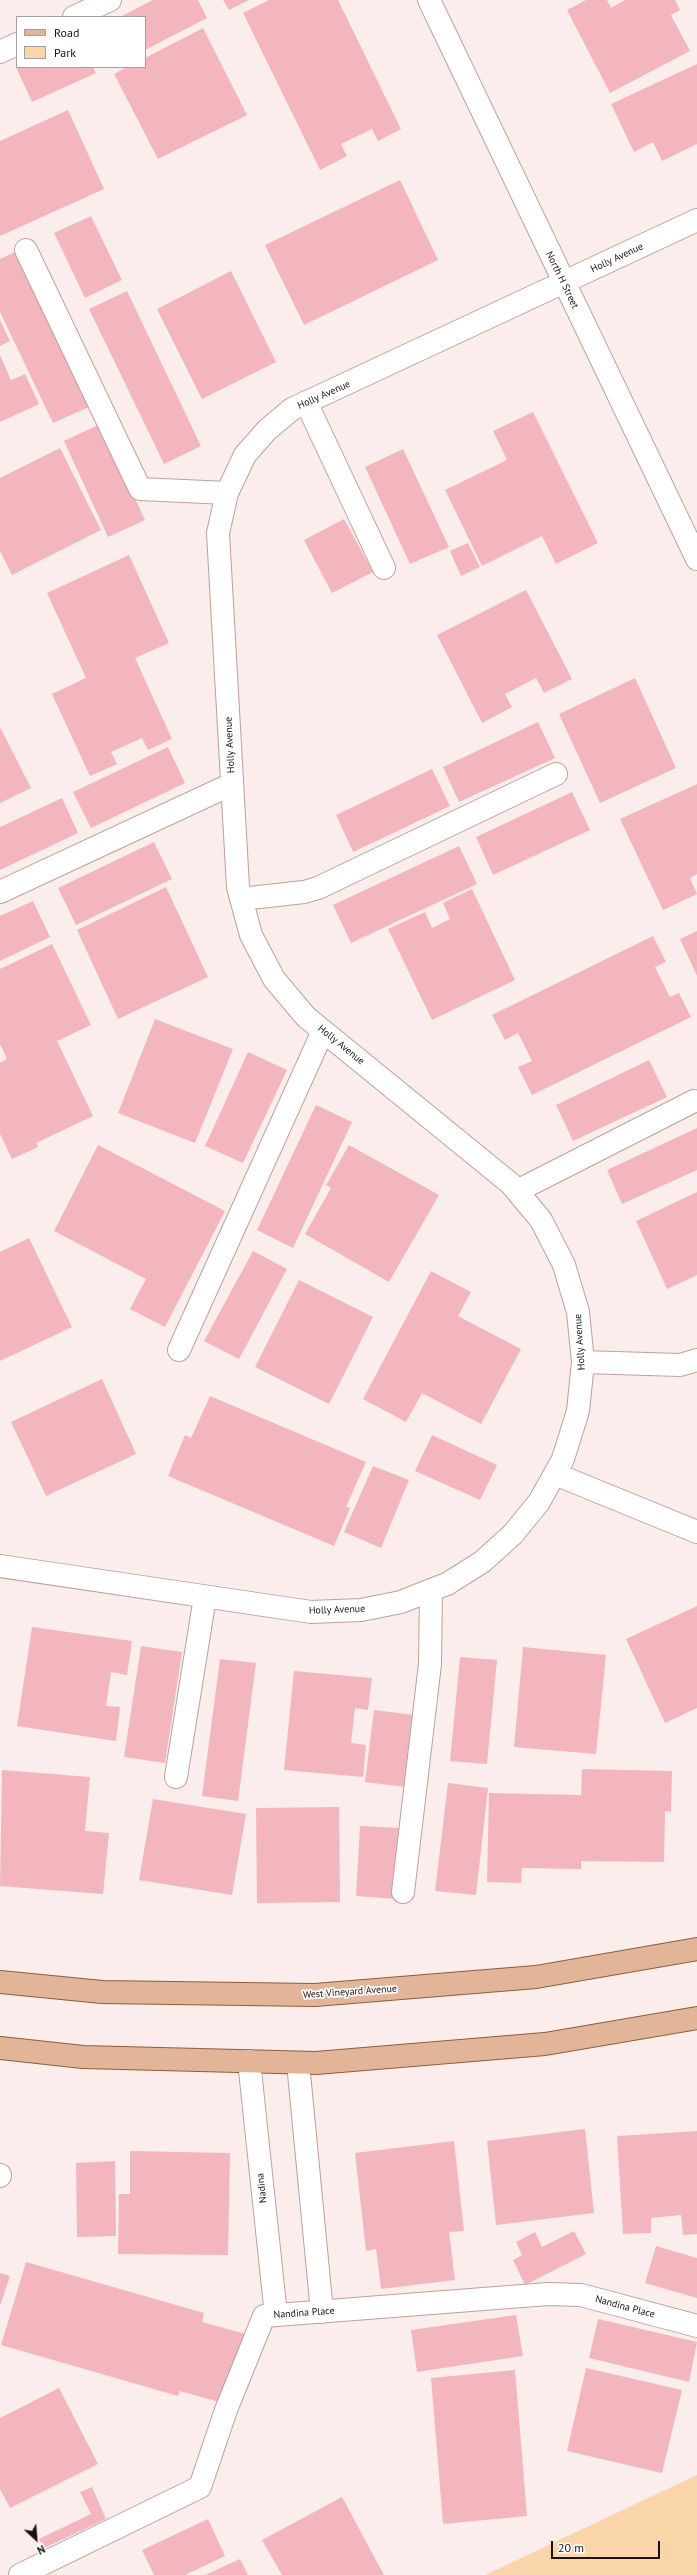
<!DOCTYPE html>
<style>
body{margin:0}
#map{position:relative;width:697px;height:2575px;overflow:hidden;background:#fbedeb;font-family:"PT Sans",sans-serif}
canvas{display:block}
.legend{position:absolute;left:16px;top:16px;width:130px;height:52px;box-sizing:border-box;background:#fff;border:1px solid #a4a09f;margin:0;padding:5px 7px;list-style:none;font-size:12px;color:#1c110f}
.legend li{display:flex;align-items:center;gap:8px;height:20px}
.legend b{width:20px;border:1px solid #a4a09f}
.north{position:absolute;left:16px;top:2519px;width:40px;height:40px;-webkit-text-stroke:3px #fff;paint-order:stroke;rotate:154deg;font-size:11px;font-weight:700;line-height:16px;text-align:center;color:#1c110f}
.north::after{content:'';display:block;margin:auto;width:14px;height:18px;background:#1c110f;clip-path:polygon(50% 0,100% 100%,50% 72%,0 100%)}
.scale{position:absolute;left:551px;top:2541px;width:109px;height:18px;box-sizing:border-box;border:2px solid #1c110f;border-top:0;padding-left:5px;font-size:12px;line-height:14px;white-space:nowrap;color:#1c110f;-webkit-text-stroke:3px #fff;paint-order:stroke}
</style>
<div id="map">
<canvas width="697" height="2575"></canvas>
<ul class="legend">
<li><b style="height:5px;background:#e3b598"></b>Road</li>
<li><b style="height:11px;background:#fad5a9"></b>Park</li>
</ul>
<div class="north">N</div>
<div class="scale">20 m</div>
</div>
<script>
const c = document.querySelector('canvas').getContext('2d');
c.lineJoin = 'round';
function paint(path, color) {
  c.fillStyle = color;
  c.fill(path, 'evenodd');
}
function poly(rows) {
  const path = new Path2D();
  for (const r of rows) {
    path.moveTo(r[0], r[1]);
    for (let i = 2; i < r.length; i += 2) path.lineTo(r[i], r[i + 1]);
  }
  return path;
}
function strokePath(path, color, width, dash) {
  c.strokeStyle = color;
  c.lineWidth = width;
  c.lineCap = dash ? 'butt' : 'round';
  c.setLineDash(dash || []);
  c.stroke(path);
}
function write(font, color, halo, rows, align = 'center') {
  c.font = font + ' "PT Sans",sans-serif';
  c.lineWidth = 3.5;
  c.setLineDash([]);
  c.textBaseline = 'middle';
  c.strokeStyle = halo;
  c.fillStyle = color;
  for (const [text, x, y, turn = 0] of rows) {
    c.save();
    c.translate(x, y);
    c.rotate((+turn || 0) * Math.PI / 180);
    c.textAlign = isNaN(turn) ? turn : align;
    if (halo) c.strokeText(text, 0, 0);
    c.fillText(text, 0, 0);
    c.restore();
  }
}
paint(poly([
 [697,2475,697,2575,485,2575]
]), '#fad5a9');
paint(poly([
 [153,0,198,0,207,18,145,50,145,17,120,17],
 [223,0,249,0,229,10],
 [269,0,338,0,401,129,378,141,372,129,341,144,347,156,320,170,243,13],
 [586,0,607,0,611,8,625,0,675,0,680,10,671,15,690,51,610,93,567,10],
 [203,28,247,115,158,159,114,74,127,67,145,67,145,58],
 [697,64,697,144,662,161,653,142,634,152,611,104],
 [16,67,93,67,96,73,32,102],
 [68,110,104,189,0,236,0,141],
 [400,180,438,260,304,325,265,245],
 [91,216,122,280,85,298,54,233],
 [17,251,91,406,53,423,0,312,0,259],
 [231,271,276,362,202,399,157,309],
 [127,291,201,446,164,464,89,309],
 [0,320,10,341,0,346],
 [0,355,11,380,25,374,39,404,0,422],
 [533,412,598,543,556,564,542,536,482,566,445,490,507,460,493,431],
 [100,424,145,520,108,537,64,441],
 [60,448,101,530,12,575,0,551,0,478],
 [403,449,449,547,410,564,365,467],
 [344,519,373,572,332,593,304,540],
 [468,543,480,567,461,576,450,551],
 [129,555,169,643,135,658,172,739,148,750,142,738,111,752,117,764,90,776,52,694,86,678,47,593],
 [526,590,572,679,544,693,536,678,505,694,512,707,482,723,437,635],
 [635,678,676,768,600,803,559,714],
 [538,722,555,758,459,802,443,767],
 [0,727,31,788,0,803],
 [168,747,185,783,91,828,73,792],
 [432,769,450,806,353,852,336,815],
 [697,784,697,874,690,878,697,894,663,910,620,819],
 [572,792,590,830,493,875,476,837],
 [62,798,78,833,0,870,0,827],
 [154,842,172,879,76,925,58,888],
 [459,846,477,884,351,943,333,905],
 [166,887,208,977,118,1019,77,930],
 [472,889,515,980,432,1020,388,929,425,912,432,928,450,919,443,903],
 [33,901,50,937,0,961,0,916],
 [697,931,697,976,680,939],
 [653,936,666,962,655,967,670,997,679,993,691,1017,532,1095,518,1067,532,1061,518,1033,505,1040,492,1015],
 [52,944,91,1025,57,1041,93,1116,36,1143,38,1147,12,1159,0,1134,0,1063,7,1059,0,1044,0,969],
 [155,1019,233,1049,195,1143,118,1113],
 [248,1052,287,1070,243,1163,205,1146],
 [649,1060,667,1097,573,1141,556,1105],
 [316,1105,352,1122,293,1248,257,1230],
 [697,1128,697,1170,622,1204,607,1170],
 [98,1145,225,1211,165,1327,130,1309,146,1279,54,1231],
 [349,1145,439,1195,389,1282,305,1234,331,1188,326,1185],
 [697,1192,697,1275,667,1289,636,1221],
 [29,1238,72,1327,0,1361,0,1252],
 [253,1251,287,1269,239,1359,204,1341],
 [431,1271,471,1292,458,1316,521,1349,481,1424,422,1393,406,1422,363,1399],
 [299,1280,373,1317,329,1404,255,1367],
 [102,1379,136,1454,46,1496,11,1422],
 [210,1396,366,1462,346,1507,350,1508,334,1546,168,1476,185,1435,191,1438],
 [432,1435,497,1465,480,1500,415,1471],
 [373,1466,409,1480,381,1548,344,1532],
 [697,1606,697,1708,665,1723,626,1639],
 [32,1627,132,1641,127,1675,111,1672,106,1706,120,1707,116,1741,17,1726],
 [141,1646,182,1652,165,1763,124,1757],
 [523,1647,606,1655,596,1754,514,1747],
 [460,1657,497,1660,487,1764,450,1761],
 [220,1659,256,1663,238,1801,202,1796],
 [294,1671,372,1678,368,1710,355,1708,351,1743,366,1745,363,1777,284,1770],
 [374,1710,414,1715,405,1787,365,1782],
 [582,1769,672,1771,671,1812,665,1811,664,1862,581,1861,581,1869,522,1868,521,1883,487,1882,489,1793,581,1795],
 [2,1770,90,1777,85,1831,109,1833,103,1894,0,1886],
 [448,1783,488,1788,476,1895,435,1891],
 [153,1799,246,1814,232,1895,139,1880],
 [339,1807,340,1902,257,1903,256,1808],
 [360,1826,401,1828,396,1899,356,1896],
 [585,2129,594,2213,496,2225,487,2141],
 [697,2131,697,2234,683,2235,681,2215,651,2218,651,2233,623,2234,617,2136],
 [454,2141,464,2231,449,2232,455,2280,381,2289,376,2249,366,2251,355,2153],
 [130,2151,230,2153,228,2255,118,2254,119,2194,130,2194],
 [115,2161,116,2236,77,2237,76,2163],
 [574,2231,586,2254,525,2285,513,2260,522,2255,516,2242,535,2232,542,2247],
 [656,2246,697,2258,697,2298,645,2283],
 [26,2262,204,2313,202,2322,246,2334,226,2404,180,2391,178,2396,1,2345],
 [0,2273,10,2276,0,2306],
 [516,2315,523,2356,417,2372,411,2330],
 [598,2319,697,2342,689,2382,589,2358],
 [586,2368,682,2390,662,2473,567,2451],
 [515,2370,527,2516,443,2524,431,2378],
 [59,2388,98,2464,10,2508,0,2489,0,2418],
 [92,2487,106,2519,44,2548,39,2539,91,2514,80,2492],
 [342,2497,384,2575,282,2575,262,2540],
 [208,2519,225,2556,185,2575,154,2575,142,2550],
 [240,2559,248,2575,205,2575]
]), '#f4b6be');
const minor = poly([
 [429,0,697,559],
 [74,17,110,0],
 [0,52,17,44],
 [26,250,140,489,227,493],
 [306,402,384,568],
 [0,892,232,784],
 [241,899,304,892,318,888,556,774],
 [517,1191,694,1101],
 [179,1350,323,1031],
 [583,1362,680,1365,697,1360],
 [555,1474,697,1532],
 [0,1566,311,1612,361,1610,401,1602,431,1590,447,1584,482,1562,513,1534,539,1502,563,1459,578,1411,583,1362,578,1312,564,1265,541,1220,511,1184,306,1017,274,979,251,935,238,887,218,533,227,493,245,455,267,430,292,409,697,220],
 [176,1777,205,1597],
 [403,1892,430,1664,431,1590],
 [249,2061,276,2315],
 [298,2063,322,2312],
 [0,2176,0,2175],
 [20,2575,200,2487,226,2410,264,2316,548,2294,581,2295,697,2326]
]);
const major = poly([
 [0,1982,102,1992,315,1995,536,1977,697,1949],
 [0,2048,83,2057,316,2063,545,2044,697,2018]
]);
strokePath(minor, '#bfa09a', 24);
strokePath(major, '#915b3c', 24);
strokePath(minor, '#fff', 22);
strokePath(major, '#e3b598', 22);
write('10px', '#1c110f', '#fff', [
 ["Holly Avenue",617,258,-25],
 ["North H Street",562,280,64],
 ["Holly Avenue",324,395,-24],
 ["Holly Avenue",230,745,-93],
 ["Holly Avenue",341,1045,39],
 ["Holly Avenue",580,1342,-94],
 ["Holly Avenue",337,1610,-2],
 ["West Vineyard Avenue",350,1992,-4],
 ["Nadina",262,2188,-96],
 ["Nandina Place",625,2307,15],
 ["Nandina Place",304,2313,-4]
]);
</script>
